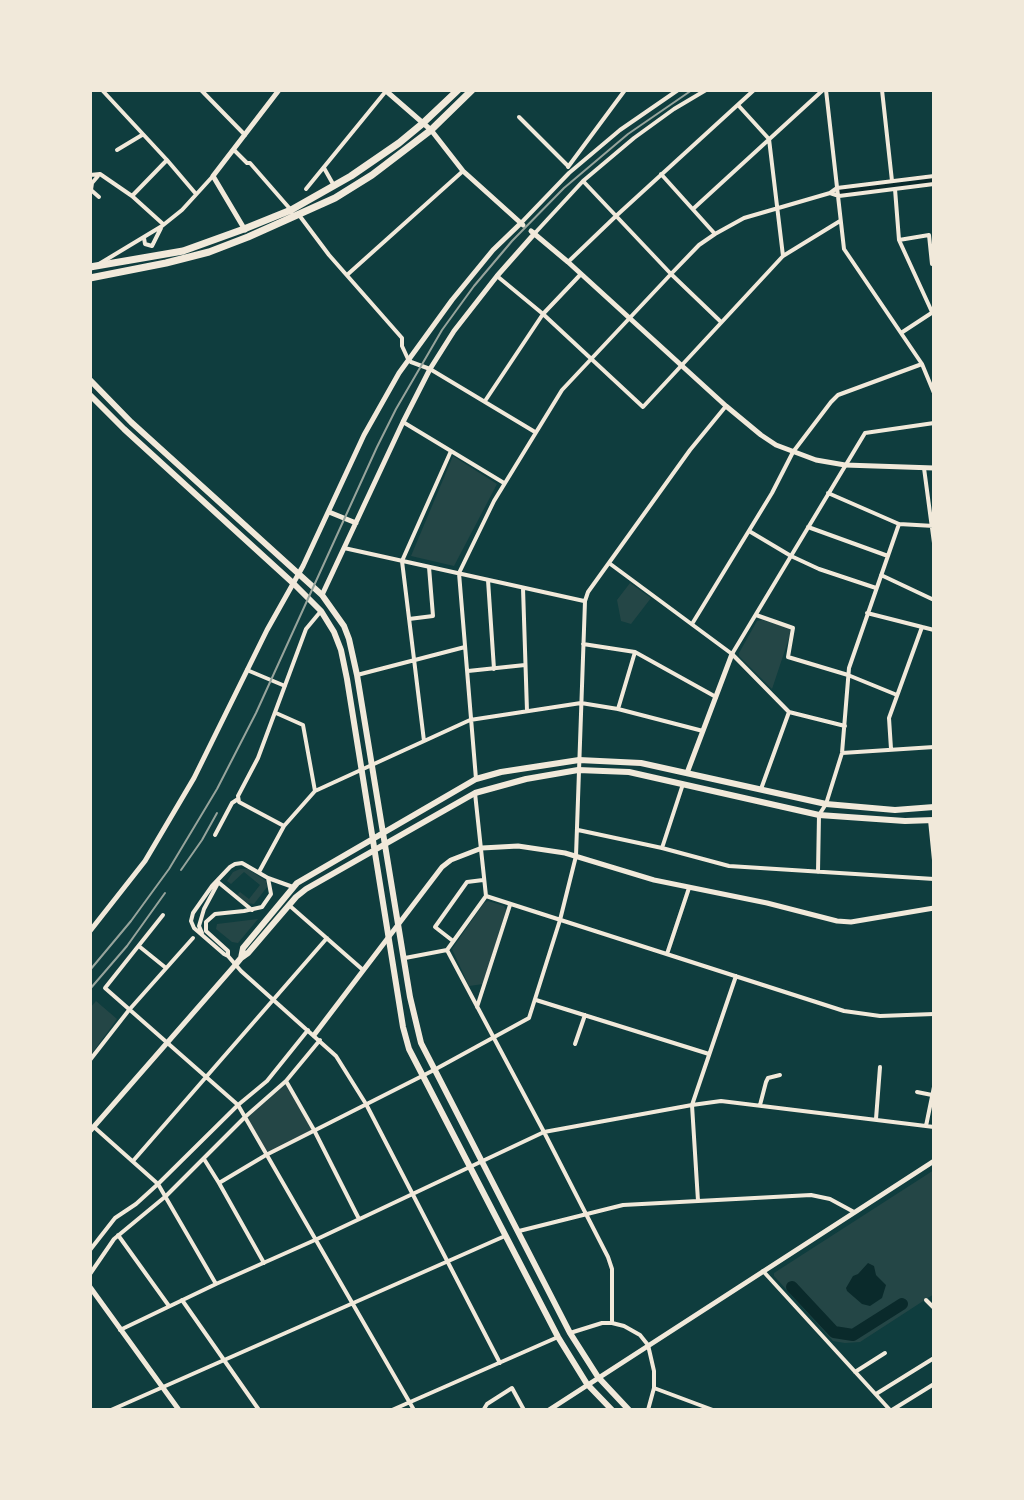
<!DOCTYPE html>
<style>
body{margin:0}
#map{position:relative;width:1024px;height:1500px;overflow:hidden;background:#0f3d3e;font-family:Literata,serif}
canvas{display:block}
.frame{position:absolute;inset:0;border:92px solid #f1e9da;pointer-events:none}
</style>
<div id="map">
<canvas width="1024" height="1500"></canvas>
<div class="frame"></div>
</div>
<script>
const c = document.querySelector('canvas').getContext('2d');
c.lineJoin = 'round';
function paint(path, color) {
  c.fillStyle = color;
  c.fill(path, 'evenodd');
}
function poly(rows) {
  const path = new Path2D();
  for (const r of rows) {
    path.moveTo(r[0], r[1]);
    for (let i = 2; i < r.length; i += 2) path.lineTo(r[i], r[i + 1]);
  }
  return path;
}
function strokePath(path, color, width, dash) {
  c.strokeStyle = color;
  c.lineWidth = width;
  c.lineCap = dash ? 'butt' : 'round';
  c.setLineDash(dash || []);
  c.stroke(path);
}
paint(poly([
 [453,456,497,484,454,566,411,556],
 [630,583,651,598,631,624,621,621,617,600],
 [762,620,789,628,791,632,772,689,739,656,739,653,757,621],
 [240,869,248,869,266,881,267,887,254,904,247,903,237,895,240,892,249,899,260,885,244,872,231,884,227,881,233,872],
 [488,901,504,906,506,910,483,984,469,986,452,949,484,903],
 [258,919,238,943,232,942,216,929,217,924],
 [96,1001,117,1019,90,1056,90,1008],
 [286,1084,312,1130,267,1153,247,1118],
 [934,1170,934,1294,860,1342,845,1343,833,1341,774,1276,774,1273]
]), '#244646');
paint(poly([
 [868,1263,874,1266,876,1275,886,1285,882,1298,870,1306,862,1304,847,1291,846,1288,853,1276,858,1274]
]), '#0a2a2b');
strokePath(poly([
 [845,191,934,180],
 [792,1287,834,1332,853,1335,902,1304]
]), '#0a2a2b', 12);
strokePath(poly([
 [102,90,167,160,196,194],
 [201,90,245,135],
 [826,90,844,249,922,364,934,393],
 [882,90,892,181],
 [738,105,769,139,783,256],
 [519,117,568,166],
 [117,150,142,135],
 [234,150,247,163,250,163,291,210],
 [568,167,625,90],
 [324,168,333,184],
 [661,174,715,234],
 [90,175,100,174,132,196,167,160],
 [98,176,92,183,91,190,99,197],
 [583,181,671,274,720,321],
 [306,189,386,91],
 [895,189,899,240,932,312],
 [830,193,839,196,934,184],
 [132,196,163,224],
 [693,209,823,90],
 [299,215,329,255,402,338,402,346,408,359,411,362,430,369,535,432],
 [520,224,569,173,620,130,678,90],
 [535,233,583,181,634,138,674,109,706,90],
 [144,238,145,244,152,246,161,228],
 [899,240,929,235,932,264],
 [568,262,616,216,754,90],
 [99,264,162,226,182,210,213,176],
 [347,275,463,171],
 [497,276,543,314,643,407,783,256,840,221],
 [901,333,933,312],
 [485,401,543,314,581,274],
 [403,422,504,483],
 [924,468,934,543],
 [828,493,899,524,934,526],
 [808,527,888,556],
 [749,531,791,556,819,569,876,588],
 [344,548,584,601],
 [609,563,732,654,789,712,845,726],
 [881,575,934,600],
 [488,580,494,669],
 [523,588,527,711],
 [867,613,934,630],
 [756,615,793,628,788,657,848,675,897,695],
 [409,619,433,616,429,567],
 [692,624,772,493,793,452,831,402,838,395,922,364],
 [583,644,635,652,716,697],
 [732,654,865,433,934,423],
 [247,670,285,686],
 [468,671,525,665],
 [357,675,465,647],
 [618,709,635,652],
 [276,713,303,725,315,791],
 [424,741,402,561,451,451],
 [891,749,889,718,922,627],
 [842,753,934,747],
 [476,779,459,573,494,501,562,390,671,274,699,245,715,234,744,218,830,193,837,188,934,176],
 [761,789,789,712],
 [930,820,934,860],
 [284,826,239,802,238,796,258,758,306,629,321,611],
 [578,830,662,848,729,866,934,879],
 [215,835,232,803,238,799],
 [662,848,683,784],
 [259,872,284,826,315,791,470,720,581,703,618,709,703,731],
 [818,872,819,815,826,804,842,753,849,668,899,524],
 [268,878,271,894,262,907,244,911,215,914,206,922,206,931,228,951,228,956,241,971,336,1056,366,1104,500,1363],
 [218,882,252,910],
 [486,896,844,1011,880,1016,934,1014],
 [290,906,363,970],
 [163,915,105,988,238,1105,414,1410],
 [202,933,199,926,204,909,218,883],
 [453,941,435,927,467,882,483,880],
 [140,947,166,968],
 [447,950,544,1132,608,1257,612,1269,612,1323],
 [667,954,689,888],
 [228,956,224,954,194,928,191,921,193,913,212,886,230,867,235,864,242,863,268,878,293,887],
 [405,958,447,950,486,896,475,793],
 [536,1000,709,1054],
 [477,1007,510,905],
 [575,1044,585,1015],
 [90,1060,129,1010,193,938],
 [286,1081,314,1130,359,1219],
 [917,1092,932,1095],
 [760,1105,766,1082,768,1078,780,1075],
 [876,1119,880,1067],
 [926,1126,934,1087],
 [94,1127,158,1184,216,1284],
 [204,1159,219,1183,266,1155,434,1070,529,1018,560,920,576,856,585,601,588,592,690,450,726,406],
 [133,1161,327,938],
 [219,1183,264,1263],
 [698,1201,692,1105,736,976],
 [519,1231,623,1205,811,1195,830,1199,854,1212],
 [118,1235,169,1306],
 [90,1250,115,1218,136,1204,158,1184,238,1105,267,1081,308,1030],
 [763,1271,890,1410],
 [90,1274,114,1239,166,1196,245,1117,286,1081,320,1040],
 [182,1300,259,1410],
 [926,1300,934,1308],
 [120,1330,216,1284,315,1240,544,1132,692,1105,721,1101,934,1127],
 [570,1333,602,1323,612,1323,624,1326,640,1335,648,1345,654,1371,654,1388,648,1410],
 [855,1372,885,1353],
 [654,1388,713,1410],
 [876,1394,934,1358],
 [484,1409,487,1404,512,1388,524,1410],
 [111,1410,505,1236],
 [392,1410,558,1337],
 [892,1410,934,1384]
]), '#f1e9da', 4);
strokePath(poly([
 [385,90,431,130,463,171,523,225],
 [245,230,213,176,279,90],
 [531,231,568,262,726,406,761,435,776,445,816,460,845,465,934,468],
 [329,512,356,523],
 [322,595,403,422,430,369,454,331,497,276,535,233],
 [687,773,732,654],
 [90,931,145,861,194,778,267,630,303,566,364,435,399,373,452,300,493,250,520,224],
 [314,1035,442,867,451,860,482,848,518,846,565,853,654,880,767,903,837,921,851,922,934,908],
 [90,1131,236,964],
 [90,1287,179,1410],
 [549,1410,934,1161]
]), '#f1e9da', 5);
strokePath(poly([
 [90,380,131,422,322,595,344,626,349,639,357,675,410,997,421,1043,570,1333,598,1377,629,1410],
 [90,395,124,429,294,584,321,611,334,632,341,650,347,679,403,1027,409,1049,558,1337,587,1384,612,1410],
 [241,958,243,948,297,883,476,779,501,772,579,760,641,763,826,804,895,810,934,807],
 [236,964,241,958,248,953,296,897,306,889,475,793,526,779,578,770,629,772,819,815,905,821,934,820]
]), '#f1e9da', 6);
strokePath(poly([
 [90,267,183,251,244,229,291,210,351,176,399,143,422,124,458,90],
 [90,278,166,263,209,252,248,237,335,198,372,175,431,130,472,90]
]), '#f1e9da', 7);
strokePath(poly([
 [181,870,202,840,217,813],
 [90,970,131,921,169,869,217,789,256,713,377,447,396,409,442,330,474,286,512,241,564,188,628,134,692,90],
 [90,989,127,946,165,893]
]), '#97a49c', 2);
</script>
